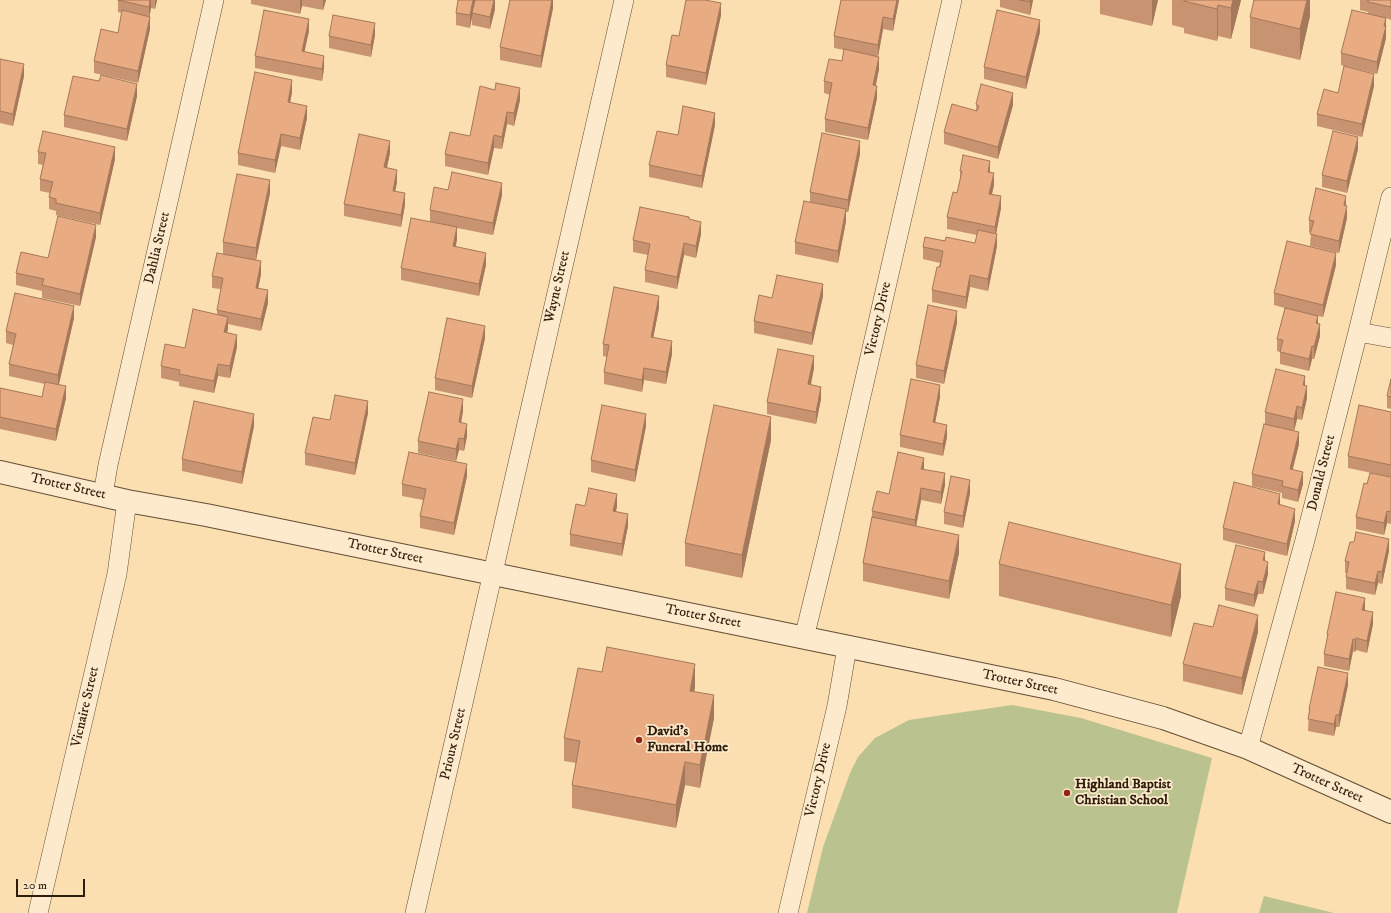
<!DOCTYPE html>
<style>
body{margin:0}
#map{position:relative;width:1391px;height:913px;overflow:hidden;background:#fcdfb0;font-family:"IM FELL DW Pica",serif}
canvas{display:block}
.scale{position:absolute;left:16px;top:879px;width:69px;height:18px;box-sizing:border-box;border:2px solid #2f1d0c;border-top:0;padding-left:5px;font-size:12px;line-height:14px;white-space:nowrap;color:#2f1d0c;-webkit-text-stroke:3px #fdeacc;paint-order:stroke}
</style>
<div id="map">
<canvas width="1391" height="913"></canvas>
<div class="scale">20 m</div>
</div>
<script>
const c = document.querySelector('canvas').getContext('2d');
c.lineJoin = 'round';
function paint(path, color) {
  c.fillStyle = color;
  c.fill(path, 'evenodd');
}
function poly(rows) {
  const path = new Path2D();
  for (const r of rows) {
    path.moveTo(r[0], r[1]);
    for (let i = 2; i < r.length; i += 2) path.lineTo(r[i], r[i + 1]);
  }
  return path;
}
function strokePath(path, color, width, dash) {
  c.strokeStyle = color;
  c.lineWidth = width;
  c.lineCap = dash ? 'butt' : 'round';
  c.setLineDash(dash || []);
  c.stroke(path);
}
function write(font, color, halo, rows, align = 'center') {
  c.font = font + ' "IM FELL DW Pica",serif';
  c.lineWidth = 3.5;
  c.setLineDash([]);
  c.textBaseline = 'middle';
  c.strokeStyle = halo;
  c.fillStyle = color;
  for (const [text, x, y, turn = 0] of rows) {
    c.save();
    c.translate(x, y);
    c.rotate((+turn || 0) * Math.PI / 180);
    c.textAlign = isNaN(turn) ? turn : align;
    if (halo) c.strokeText(text, 0, 0);
    c.fillText(text, 0, 0);
    c.restore();
  }
}
paint(poly([
 [1012,705,1081,718,1212,758,1177,913,807,913,823,847,850,773,858,757,875,738,909,720],
 [1264,896,1334,913,1259,913]
]), '#bac38f');
const minor = poly([
 [1358,332,1391,338],
 [103,495,108,465,214,0],
 [804,638,828,540,952,0],
 [1248,748,1305,540,1358,332,1391,197],
 [38,913,117,574,127,501],
 [415,913,624,0],
 [788,913,837,706,847,647]
]);
const tertiary = poly([
 [0,472,127,501,206,515,1054,689,1163,718,1248,748,1391,812]
]);
strokePath(minor, '#624e35', 20);
strokePath(tertiary, '#624e35', 24);
strokePath(minor, '#fdeacc', 19);
strokePath(tertiary, '#fdeacc', 22);
paint(poly([
 [116,0,157,0,155,9,151,8,149,17,150,29,138,83,94,73,94,61,118,33,122,13,118,12,118,0],
 [251,0,326,0,323,10,302,6,300,14,251,4],
 [475,0,495,0,495,9,490,29,472,25,472,14,470,28,456,25,456,13],
 [553,0,553,8,541,68,500,60,500,47],
 [841,0,899,0,893,31,883,29,878,56,879,69,876,85,877,98,868,140,825,132,825,119,830,95,824,93,824,81,842,61,844,50,834,48,834,36],
 [1000,0,1033,0,1030,15,1000,7],
 [1100,0,1158,0,1152,26,1100,14],
 [1172,0,1241,0,1231,39,1218,36,1217,41,1184,33,1184,28,1172,25],
 [1310,0,1310,16,1300,60,1250,48,1250,17],
 [1360,0,1391,0,1391,20,1386,18,1386,38,1377,74,1341,65,1341,53,1368,13,1368,12,1360,10],
 [721,15,706,85,666,77,666,65,679,36],
 [309,31,304,51,324,68,322,81,255,68,255,56],
 [1040,32,1026,89,984,79,984,67],
 [375,35,371,57,329,48,329,36],
 [0,59,24,76,13,126,0,123],
 [1374,86,1362,137,1317,126,1317,114,1338,93],
 [292,92,290,103,307,118,300,150,281,146,275,173,238,165,238,153],
 [137,96,127,141,64,127,64,115],
 [520,100,514,126,507,124,502,149,494,148,488,175,445,166,445,154],
 [976,104,1013,105,998,159,944,144,944,132,976,111],
 [715,125,702,188,649,177,649,165,678,135],
 [1358,149,1347,193,1322,187,1322,175],
 [38,152,115,159,100,225,56,215,56,211,49,209,49,197,50,193,40,191,40,179,43,165,38,164],
 [390,153,387,168,397,182,395,191,405,205,401,227,344,216,344,204],
 [860,154,848,212,846,212,846,221,838,263,795,254,795,242,810,202,810,192],
 [960,171,990,172,994,185,992,194,1001,208,996,234,997,246,988,291,970,287,966,309,932,302,932,290,940,263,923,259,923,247,945,241,975,243,977,235,947,229,947,217,957,193,960,179],
 [448,190,502,195,493,235,457,228,457,239,456,246,486,265,479,296,401,280,401,268,430,221,430,210],
 [270,193,256,260,261,274,258,288,268,303,261,331,228,324,227,332,237,347,230,378,218,376,214,393,179,386,179,382,161,378,161,366,185,348,217,314,217,310,221,289,212,288,212,276,223,254,223,242],
 [1346,206,1347,218,1339,253,1310,246,1311,233,1309,232,1309,220],
 [689,220,701,234,696,258,684,255,677,289,645,282,645,270,648,255,633,252,633,240],
 [96,237,80,306,42,298,42,291,16,285,16,273],
 [1336,265,1323,317,1318,316,1318,324,1320,336,1314,359,1312,359,1309,371,1280,364,1280,352,1277,351,1277,339,1285,308,1274,305,1274,293],
 [823,296,812,345,754,333,754,321,772,298],
 [659,308,653,338,672,354,666,384,644,380,642,392,604,384,604,372,607,357,603,356,603,344],
 [74,318,59,385,66,398,56,441,0,429,0,388,42,397,45,384,9,376,9,364,13,345,6,343,6,331],
 [957,323,944,384,916,378,916,365],
 [485,338,472,398,435,390,435,378],
 [814,368,811,385,821,399,816,424,767,414,767,402],
 [1391,379,1391,409,1387,408,1387,396],
 [1305,385,1307,398,1302,420,1297,419,1294,431,1299,444,1292,470,1303,484,1298,502,1282,498,1282,493,1252,486,1252,474,1265,424,1265,412],
 [940,397,935,423,947,437,943,456,900,447,900,435],
 [463,411,461,422,467,436,464,451,459,450,456,461,418,453,418,441],
 [1391,412,1391,477,1348,468,1348,456],
 [368,413,355,475,305,465,305,453,330,420],
 [254,426,242,484,182,471,182,459],
 [646,426,635,482,591,472,591,460],
 [771,440,742,578,685,566,685,543],
 [924,469,945,485,941,504,921,500,916,526,959,553,949,599,863,581,863,563,872,517,872,511,889,494],
 [467,476,454,535,420,528,420,516,423,500,402,496,402,484],
 [1391,477,1391,524,1387,523,1384,535,1356,529,1356,517,1367,484],
 [970,493,963,528,944,524,944,512],
 [1280,505,1295,521,1287,556,1223,540,1223,528],
 [585,506,617,506,616,512,628,526,622,556,570,546,570,534],
 [1389,551,1382,584,1378,583,1375,595,1346,589,1346,577,1347,573,1345,573,1345,561],
 [1265,561,1268,574,1263,594,1258,594,1254,607,1225,600,1225,588],
 [999,564,1181,596,1171,637,999,596],
 [1365,610,1373,624,1367,653,1356,650,1355,652,1353,651,1349,671,1324,666,1324,654,1327,639,1327,634],
 [1213,627,1258,632,1242,695,1183,681,1183,664],
 [602,672,695,687,694,692,714,718,700,788,685,785,676,828,572,808,572,785,576,763,564,761,564,738],
 [1348,685,1339,727,1336,727,1334,736,1308,731,1309,709]
]), '#c89370');
paint(poly([
 [150,0,151,0,151,8,149,19,149,7],
 [155,0,157,0,155,9],
 [300,0,302,0,302,6,300,14],
 [323,0,326,0,323,10],
 [473,0,475,0,475,2,470,28,470,15],
 [494,0,495,0,495,9,490,29,490,17],
 [552,0,553,0,553,8,541,68,541,56],
 [897,0,899,0,893,31,893,19],
 [1030,0,1033,0,1030,15],
 [1152,0,1158,0,1152,26],
 [1233,0,1241,0,1231,39,1231,8],
 [1307,0,1310,0,1310,16,1300,60,1300,29],
 [721,3,721,15,706,85,706,73],
 [1218,5,1218,36,1217,41,1217,9],
 [150,17,150,29,138,83,138,71],
 [883,17,883,29,878,57,878,45],
 [1386,18,1386,38,1377,74,1377,62],
 [309,19,309,31,302,63,302,51],
 [1040,20,1040,32,1026,89,1026,77],
 [375,23,375,35,371,57,371,45],
 [324,56,324,68,322,81,322,69],
 [879,57,879,69,873,97,873,85],
 [24,64,24,76,13,126,13,114],
 [1374,74,1374,86,1362,137,1362,124],
 [292,80,292,92,288,114,288,102],
 [137,84,137,96,127,141,127,129],
 [877,86,877,98,868,140,868,128],
 [520,88,520,100,514,126,514,113],
 [1013,93,1013,105,998,159,998,147],
 [307,106,307,118,300,150,300,138],
 [507,112,507,124,502,149,502,137],
 [715,113,715,125,702,188,702,176],
 [281,134,281,146,275,173,275,160],
 [494,135,494,148,488,175,488,163],
 [1358,137,1358,149,1347,193,1347,181],
 [390,141,390,153,384,179,384,167],
 [860,141,860,154,848,212,848,200],
 [115,147,115,159,100,225,100,213],
 [990,161,990,173,988,172],
 [397,170,397,182,393,203,393,191],
 [994,173,994,185,989,206,989,194],
 [270,180,270,193,256,260,256,248],
 [502,183,502,195,493,235,493,223],
 [405,193,405,205,401,227,401,215],
 [1001,196,1001,208,995,239,995,227],
 [1346,196,1346,208,1344,205],
 [1347,206,1347,218,1339,253,1339,241],
 [846,209,846,221,838,263,838,251],
 [701,222,701,234,696,258,696,246],
 [96,225,96,237,80,306,80,294],
 [457,227,457,239,453,258,453,246],
 [997,234,997,246,988,291,988,279],
 [684,243,684,255,677,289,677,277],
 [486,253,486,265,479,296,479,284],
 [1336,253,1336,265,1323,317,1323,305],
 [261,261,261,274,256,300,256,288],
 [970,275,970,287,966,309,966,297],
 [823,284,823,296,812,345,812,333],
 [268,290,268,303,261,331,261,319],
 [659,296,659,308,651,349,651,337],
 [74,306,74,318,58,387,58,375],
 [957,311,957,323,944,384,944,371],
 [1318,316,1318,328,1316,323],
 [228,317,228,329,224,344,224,332],
 [1320,324,1320,336,1314,359,1314,347],
 [485,326,485,338,472,398,472,386],
 [237,335,237,347,230,378,230,366],
 [672,341,672,354,666,384,666,372],
 [1312,346,1312,359,1309,371,1309,359],
 [814,356,814,368,808,396,808,384],
 [218,364,218,376,214,393,214,381],
 [644,368,644,380,642,392,642,380],
 [1305,376,1305,388,1303,385],
 [940,385,940,397,933,434,933,422],
 [66,386,66,398,56,441,56,429],
 [1307,386,1307,398,1302,420,1302,408],
 [821,387,821,399,816,424,816,412],
 [463,399,463,411,459,434,459,422],
 [368,401,368,413,355,475,355,463],
 [1297,406,1297,419,1294,431,1294,419],
 [254,414,254,426,242,484,242,472],
 [646,414,646,426,635,482,635,470],
 [771,417,771,440,742,578,742,555],
 [467,424,467,436,464,451,464,439],
 [947,425,947,437,943,456,943,444],
 [1299,432,1299,444,1290,481,1290,469],
 [459,438,459,450,456,461,456,449],
 [924,458,924,470,921,469],
 [467,464,467,476,454,535,454,523],
 [1303,472,1303,484,1298,502,1298,490],
 [945,473,945,485,941,504,941,492],
 [970,480,970,493,963,528,963,516],
 [921,488,921,500,915,532,915,520],
 [617,494,617,506,613,523,613,511],
 [1280,494,1280,506,1278,504],
 [1295,509,1295,521,1287,556,1287,544],
 [1387,511,1387,523,1384,535,1384,523],
 [628,514,628,526,622,556,622,544],
 [959,535,959,553,949,599,949,581],
 [1389,539,1389,551,1382,584,1382,572],
 [1265,552,1265,564,1263,560],
 [1268,562,1268,574,1263,594,1263,582],
 [1181,564,1181,596,1171,637,1171,605],
 [1378,571,1378,583,1375,595,1375,583],
 [1258,581,1258,594,1254,607,1254,595],
 [1365,598,1365,610,1362,610],
 [1373,612,1373,624,1367,653,1367,641],
 [1258,615,1258,632,1242,695,1242,678],
 [1356,638,1356,650,1355,652,1355,640],
 [1353,639,1353,651,1349,671,1349,659],
 [695,664,695,687,690,714,690,691],
 [1348,673,1348,685,1339,727,1339,715],
 [714,695,714,718,700,788,700,765],
 [1336,715,1336,727,1334,736,1334,724],
 [685,762,685,785,676,828,676,805]
]), '#a3785b');
const building = poly([
 [118,0,150,0,149,7,118,0],
 [458,0,473,0,470,15,456,13,458,0],
 [475,0,494,0,490,17,472,13,475,0],
 [510,0,552,0,541,56,500,47,510,0],
 [686,0,705,0,721,3,706,73,666,65,672,35,679,36,686,0],
 [841,0,897,0,893,19,883,17,878,45,834,36,841,0],
 [1020,0,1030,0,1030,2,1020,0],
 [1184,0,1233,0,1231,8,1218,5,1217,9,1184,1,1184,0],
 [1254,0,1307,0,1300,29,1250,17,1254,0],
 [1368,0,1391,0,1391,7,1368,2,1368,0],
 [122,10,150,17,138,71,94,61,101,29,118,33,122,10],
 [264,10,309,19,302,51,324,56,322,69,255,56,264,10],
 [997,10,1040,20,1026,77,984,67,997,10],
 [1352,10,1386,18,1384,26,1386,26,1377,62,1341,53,1352,10],
 [333,15,375,23,371,45,329,36,333,15],
 [844,49,879,57,873,85,877,86,868,128,825,119,832,83,824,81,829,59,842,61,844,49],
 [0,59,24,64,13,114,0,111,0,59],
 [1344,66,1374,74,1362,124,1317,114,1324,89,1338,93,1344,66],
 [255,72,292,80,288,102,307,106,300,138,281,134,275,160,238,153,255,72],
 [101,75,137,84,127,129,64,115,73,76,99,81,101,75],
 [496,83,520,88,514,113,507,112,502,137,494,135,488,163,445,154,450,132,470,136,480,86,495,90,496,83],
 [981,84,1013,93,998,147,944,132,952,104,977,111,979,106,976,104,981,84],
 [683,106,715,113,702,176,649,165,657,131,678,135,683,106],
 [43,131,115,147,100,213,56,203,56,199,49,197,53,182,40,179,46,153,38,152,43,131],
 [1333,131,1358,137,1347,181,1322,175,1333,131],
 [822,133,860,141,848,200,810,192,822,133],
 [359,134,390,141,384,167,397,170,393,191,405,193,401,215,344,204,359,134],
 [963,155,990,161,988,172,994,173,989,194,1001,196,995,227,947,217,953,192,957,193,962,171,960,171,963,155],
 [452,172,502,183,493,223,430,210,434,187,448,190,452,172],
 [237,174,270,180,256,248,223,242,237,174],
 [1316,188,1346,196,1344,205,1347,206,1339,241,1310,234,1314,221,1309,220,1316,188],
 [804,201,846,209,838,251,795,242,804,201],
 [640,207,689,217,689,219,701,222,696,246,684,243,677,277,645,270,650,244,633,240,640,207],
 [58,216,96,225,80,294,42,285,44,279,16,273,21,252,48,258,58,216],
 [411,218,457,227,453,246,486,253,479,284,401,268,411,218],
 [978,230,997,234,988,279,970,275,966,297,932,290,937,267,940,267,943,251,923,247,925,237,945,241,946,237,975,243,978,230],
 [1287,241,1336,253,1323,305,1274,293,1287,241],
 [217,253,261,261,256,288,268,290,261,319,217,310,223,278,212,276,217,253],
 [777,275,823,284,812,333,754,321,759,295,772,298,777,275],
 [614,287,659,296,651,337,672,341,666,372,644,368,642,380,604,372,609,345,603,344,614,287],
 [15,293,74,306,58,375,9,364,16,334,6,331,15,293],
 [928,305,957,311,944,371,916,365,928,305],
 [1285,308,1318,316,1316,323,1320,324,1314,347,1312,346,1309,359,1280,352,1283,340,1277,339,1285,308],
 [193,309,228,317,224,332,237,335,230,366,218,364,214,381,179,374,180,370,161,366,165,344,185,348,193,309],
 [447,318,485,326,472,386,435,378,447,318],
 [778,349,814,356,808,384,821,387,816,412,767,402,778,349],
 [1276,369,1305,376,1303,385,1307,386,1302,408,1297,406,1294,419,1265,412,1276,369],
 [911,379,940,385,933,422,947,425,943,444,900,435,911,379],
 [1391,379,1391,397,1387,396,1391,379],
 [45,382,66,386,56,429,0,417,0,388,42,397,45,382],
 [429,392,463,399,459,422,467,424,464,439,459,438,456,449,418,441,429,392],
 [335,395,368,401,355,463,305,453,313,417,330,420,335,395],
 [194,401,254,414,242,472,182,459,194,401],
 [602,405,646,414,635,470,591,460,602,405],
 [714,405,771,417,742,555,685,543,714,405],
 [1359,405,1391,412,1391,465,1348,456,1359,405],
 [1264,424,1299,432,1290,469,1303,472,1298,490,1282,486,1283,481,1252,474,1264,424],
 [409,452,467,464,454,523,420,516,426,489,402,484,409,452],
 [898,452,924,458,921,469,945,473,941,492,921,488,915,520,872,511,877,491,889,494,898,452],
 [1370,473,1391,477,1391,512,1387,511,1384,523,1356,517,1364,483,1367,484,1370,473],
 [951,476,970,480,963,516,944,512,951,476],
 [1234,482,1280,494,1278,504,1295,509,1287,544,1223,528,1234,482],
 [589,488,617,494,613,511,628,514,622,544,570,534,576,504,585,506,589,488],
 [872,517,959,535,949,581,863,563,872,517],
 [1009,522,1181,564,1171,605,999,564,1009,522],
 [1356,532,1389,539,1382,572,1378,571,1375,583,1346,577,1349,562,1345,561,1350,542,1354,542,1356,532],
 [1236,545,1265,552,1263,560,1268,562,1263,582,1258,581,1254,595,1225,588,1236,545],
 [1336,592,1365,598,1362,610,1373,612,1367,641,1356,638,1355,640,1353,639,1349,659,1324,654,1328,634,1327,634,1336,592],
 [1219,605,1258,615,1242,678,1183,664,1194,623,1213,627,1219,605],
 [607,647,695,664,690,691,714,695,700,765,685,762,676,805,572,785,580,741,564,738,578,668,602,672,607,647],
 [1318,667,1348,673,1339,715,1336,715,1334,724,1308,719,1310,709,1309,709,1318,667]
]);
paint(building, '#e9ab82');
strokePath(building, '#a3785b', 1);
for (const [x, y, r, color] of [
 [639,740,4,"#8f2418"],
 [1067,793,4,"#8f2418"]
]) {
  const dot = new Path2D();
  dot.arc(x, y, r, 0, 2 * Math.PI);
  c.fillStyle = color;
  c.fill(dot);
  strokePath(dot, '#fdeacc', 1.5);
}
write('14px', '#2f1d0c', '#fdeacc', [
 ["Dahlia Street",158,248,-77],
 ["Wayne Street",558,287,-77],
 ["Victory Drive",879,319,-77],
 ["Donald Street",1322,473,-76],
 ["Trotter Street",68,487,13],
 ["Trotter Street",385,552,12],
 ["Trotter Street",703,617,11],
 ["Trotter Street",1020,683,12],
 ["Vicnaire Street",86,707,-77],
 ["Prioux Street",454,744,-77],
 ["Victory Drive",819,780,-77],
 ["Trotter Street",1327,784,24]
]);
write('bold 14px', '#2f1d0c', '#fdeacc', [
 ["David's",647,732],
 ["Funeral Home",647,748],
 ["Highland Baptist",1075,785],
 ["Christian School",1075,801]
], 'left');
</script>
